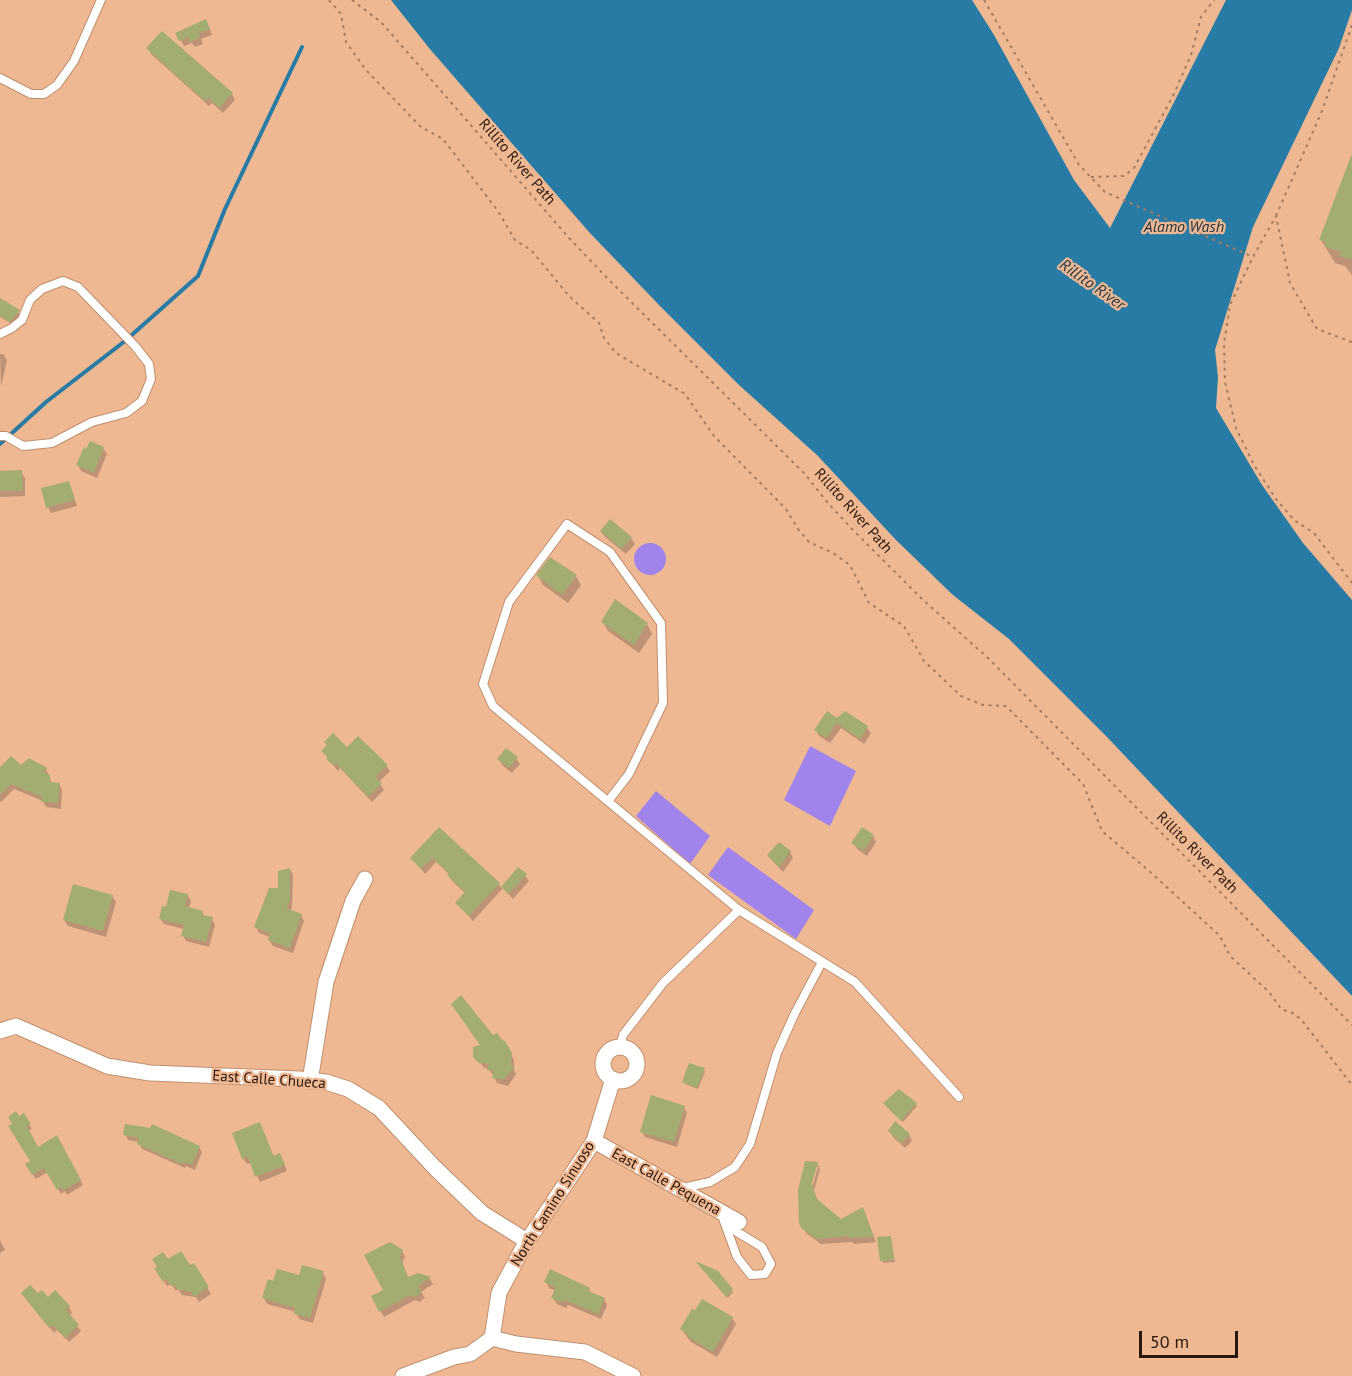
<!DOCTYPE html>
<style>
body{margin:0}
#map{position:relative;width:1352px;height:1376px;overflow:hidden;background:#eeb893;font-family:"PT Sans",sans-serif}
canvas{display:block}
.scale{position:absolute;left:1139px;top:1331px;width:99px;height:27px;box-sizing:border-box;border:3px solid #2b1709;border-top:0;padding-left:8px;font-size:18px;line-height:21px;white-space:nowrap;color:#2b1709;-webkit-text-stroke:4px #eeb893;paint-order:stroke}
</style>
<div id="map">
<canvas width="1352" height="1376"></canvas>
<div class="scale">50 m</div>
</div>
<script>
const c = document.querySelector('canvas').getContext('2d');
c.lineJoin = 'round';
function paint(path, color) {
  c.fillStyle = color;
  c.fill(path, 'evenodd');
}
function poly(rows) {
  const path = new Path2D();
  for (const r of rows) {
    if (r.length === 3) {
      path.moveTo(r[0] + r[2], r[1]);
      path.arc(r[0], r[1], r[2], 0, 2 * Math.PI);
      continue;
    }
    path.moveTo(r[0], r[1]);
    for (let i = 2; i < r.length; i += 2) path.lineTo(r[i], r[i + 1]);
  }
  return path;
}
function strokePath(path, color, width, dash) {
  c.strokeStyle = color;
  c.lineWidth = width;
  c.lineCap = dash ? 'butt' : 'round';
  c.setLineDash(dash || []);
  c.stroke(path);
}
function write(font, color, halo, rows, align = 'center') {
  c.font = font + ' "PT Sans",sans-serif';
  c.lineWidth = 4.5;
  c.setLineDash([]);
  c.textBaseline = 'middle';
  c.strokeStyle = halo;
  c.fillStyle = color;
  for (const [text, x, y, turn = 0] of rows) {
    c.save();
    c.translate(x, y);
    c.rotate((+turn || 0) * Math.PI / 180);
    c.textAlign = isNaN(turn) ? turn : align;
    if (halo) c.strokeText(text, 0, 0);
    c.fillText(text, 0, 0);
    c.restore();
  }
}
paint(poly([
 [650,559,16],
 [810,746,856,771,830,826,784,800],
 [656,791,710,836,690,864,636,816],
 [728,847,814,910,796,939,708,875]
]), '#a184eb');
paint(poly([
 [391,0,972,0,994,35,1074,180,1110,228,1226,0,1352,0,1352,10,1339,48,1253,227,1215,350,1218,377,1216,408,1262,485,1303,543,1352,600,1352,996,1108,738,1009,639,953,595,896,540,818,456,739,385,660,306,589,232,429,48]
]), '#287ba4');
paint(poly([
 [209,27,212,35,201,39,203,44,195,47,192,43,184,46,177,33],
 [148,48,232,94,235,100,223,113,212,103,209,106,151,54],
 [1352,157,1352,275,1345,266,1335,263,1321,240],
 [0,300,20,314,12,324,0,317],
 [0,354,3,354,7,360,1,387],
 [103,448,107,454,97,478,81,471,78,465],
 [0,472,21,472,25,478,25,496,0,497],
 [69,482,77,506,51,513,48,507],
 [601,531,631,538,635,544,626,554,605,537],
 [538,576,576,576,581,585,568,603,543,585],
 [603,622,647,624,652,634,639,653,608,631],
 [845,712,867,728,871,733,864,744,841,728,830,743,819,736,816,730,837,720],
 [347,749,386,766,390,771,379,782,384,790,372,802,340,768,338,771,323,751],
 [516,758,520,764,512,773,502,765,499,759],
 [29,760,46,769,52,783,59,784,62,790,61,809,46,807,43,801,14,789,1,802,0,801,0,770,21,768],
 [439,829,499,884,501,888,519,869,529,881,513,899,503,888,473,921,457,903,465,893,452,881,450,875,436,862,425,874,412,858],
 [873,836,876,842,867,856,857,849,853,843],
 [790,852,793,858,783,872,768,856],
 [290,869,293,875,292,907,290,911,301,915,304,921,293,953,273,946,269,940,270,937,259,933,256,927],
 [187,895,191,901,189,909,202,912,205,917,212,919,215,925,209,947,186,941,183,935,184,929,164,924,160,918,167,909],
 [112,896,116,902,106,937,68,926,64,920],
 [493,1037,504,1042,514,1060,514,1070,516,1074,508,1086,497,1083,494,1076,488,1069,484,1068,475,1056],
 [704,1070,705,1072,698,1089,685,1084,684,1082],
 [916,1104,917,1106,903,1122,886,1106],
 [684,1107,687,1113,677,1147,645,1137,642,1132],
 [24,1115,32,1129,28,1131,37,1149,57,1137,83,1185,67,1195,65,1191,61,1194,48,1172,36,1179,27,1165,32,1162,19,1118],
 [263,1130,274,1157,283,1161,287,1171,260,1182,251,1163,247,1164,243,1159,234,1134],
 [890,1131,909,1135,912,1141,905,1148,893,1137],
 [125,1134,199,1147,202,1152,195,1170,186,1166,185,1168,142,1149,139,1142,128,1140],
 [817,1163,820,1169,814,1191,818,1202,841,1221,865,1215,876,1242,854,1244,852,1242,821,1244,807,1234,803,1228,799,1190],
 [815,1167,818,1167,811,1192,808,1191],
 [0,1240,5,1250,0,1253],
 [891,1240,895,1262,883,1263,882,1260],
 [402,1251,405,1257,402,1263,408,1278,418,1275,430,1279,433,1284,421,1292,425,1298,419,1302,415,1300,384,1317,373,1297,385,1291],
 [168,1261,190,1267,193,1265,211,1294,199,1302,196,1297,182,1295,178,1289,176,1291,171,1284,167,1286,156,1269],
 [699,1265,717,1273,733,1292,728,1298],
 [323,1273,326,1279,313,1323,299,1319,296,1312,267,1304,264,1298,274,1282],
 [546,1282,589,1289,592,1294,604,1299,607,1305,601,1319,568,1305,566,1308,557,1304,553,1298,556,1291,549,1288],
 [55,1292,69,1307,72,1313,69,1316,81,1331,69,1342,57,1330,54,1333,22,1294,47,1299],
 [732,1318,736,1324,717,1357,691,1342,681,1329]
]), '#0003');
strokePath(poly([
 [0,444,46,402,125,341,198,276,225,209,302,47]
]), '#287ba4', 4);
paint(poly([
 [206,19,210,29,199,33,200,37,190,42,188,37,179,41,175,33],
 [162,31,233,93,219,108,208,98,205,101,146,48],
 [1351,156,1352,156,1352,260,1339,256,1341,252,1324,246,1326,242,1319,240],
 [0,298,20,310,10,322,0,316],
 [90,441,104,447,94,473,76,465,84,447,86,449],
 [22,470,23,491,0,491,0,471],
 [69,481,75,500,46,508,41,488],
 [610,519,632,537,622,549,600,531],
 [550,557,577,575,562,595,536,575],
 [615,599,648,623,634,645,601,622],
 [827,711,837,718,845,711,868,726,860,739,837,723,826,738,814,730],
 [333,733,347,747,358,736,388,765,375,777,382,783,368,797,336,763,334,766,326,759,328,757,321,751,327,745,324,742],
 [506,748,518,757,509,768,497,759],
 [11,756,21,765,29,758,47,768,43,772,50,775,50,782,60,783,58,803,41,802,42,797,11,784,0,795,0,767],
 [439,827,500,883,469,916,455,903,465,892,447,875,449,873,432,858,421,869,410,858],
 [862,827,874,835,864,851,851,843],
 [779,842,791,851,779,867,767,855],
 [518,867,527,874,509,894,501,887],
 [290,868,290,900,286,908,302,914,290,948,268,940,270,933,254,927,269,888,278,888,278,871],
 [73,884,113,895,103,931,63,920],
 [170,890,188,894,185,906,203,911,202,915,213,917,206,942,181,936,184,925,159,919,162,906,166,907],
 [461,995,493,1035,497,1033,502,1040,505,1041,512,1053,511,1063,514,1067,504,1080,492,1078,494,1071,487,1070,489,1064,479,1063,473,1057,473,1047,480,1045,451,1004],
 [689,1063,705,1068,697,1088,682,1082],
 [899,1089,917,1103,901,1121,883,1103],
 [651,1095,685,1106,674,1142,640,1132],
 [16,1111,19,1116,24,1113,31,1124,27,1126,38,1147,57,1135,81,1180,63,1191,61,1187,57,1190,44,1168,32,1175,25,1164,30,1161,8,1126,12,1124,8,1117],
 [895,1121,910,1134,901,1143,888,1131],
 [260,1122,273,1156,280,1153,285,1165,255,1177,248,1157,242,1159,232,1133],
 [125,1124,150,1128,152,1124,200,1146,192,1165,183,1162,182,1164,137,1144,139,1138,123,1135],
 [805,1161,818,1162,812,1184,817,1199,841,1219,863,1207,874,1237,849,1238,849,1236,816,1239,801,1228,799,1223,798,1190],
 [891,1236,894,1260,880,1261,877,1237],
 [390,1242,403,1250,400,1256,408,1277,418,1273,431,1277,418,1286,422,1292,415,1297,411,1295,379,1312,371,1296,383,1290,364,1255],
 [181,1251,190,1265,194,1263,209,1287,194,1297,191,1292,177,1289,174,1285,171,1286,166,1279,163,1282,154,1268,157,1267,152,1259,163,1252,168,1259],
 [695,1261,718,1271,733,1289,726,1297],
 [302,1265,324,1271,310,1318,294,1314,295,1308,262,1298,268,1279,273,1281,277,1269,299,1275],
 [550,1269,590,1288,588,1291,605,1298,598,1314,565,1300,563,1303,551,1298,556,1287,544,1282],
 [30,1285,38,1293,42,1290,48,1297,55,1290,70,1306,66,1310,79,1325,65,1338,53,1325,49,1328,21,1293],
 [702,1299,733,1317,713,1352,686,1336,687,1334,680,1329,692,1309,695,1310]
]), '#a3ac71');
const lane = poly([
 [0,78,31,94,44,94,57,85,74,61,101,0],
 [0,334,12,328,22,320,30,300,42,289,63,281,78,287,135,346,149,364,151,379,142,401,126,413,92,422,52,443,23,446,6,436,0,436],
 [609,800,629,774,663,703,661,623,610,552,567,524,509,602,483,684,493,706,739,910,855,982,959,1097],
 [620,1047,623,1035,663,983,739,910],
 [683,1188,710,1182,735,1167,750,1144,777,1053,795,1013,822,962],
 [721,1213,737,1257,751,1275,765,1274,771,1264,762,1247,737,1232,727,1220]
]);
const street = poly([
 [0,1031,16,1026,107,1066,150,1073,299,1079,326,1082,348,1089,379,1108,435,1168,482,1213,527,1241],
 [620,1064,17],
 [310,1081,326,982,353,901,365,879],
 [594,1141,739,1222],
 [492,1338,516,1344,585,1352,633,1376],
 [403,1376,454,1357,470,1354,492,1338,499,1293,524,1246,594,1141,613,1079]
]);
strokePath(lane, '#c18e6b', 10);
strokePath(street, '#c18e6b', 17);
strokePath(poly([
 [329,0,341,14,346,42,366,70,421,127,443,139,498,211,515,240,531,250,569,296,599,323,604,338,616,353,685,394,714,436,786,509,798,529,809,542,833,553,850,565,869,603,904,626,924,661,961,696,983,705,1006,706,1083,784,1102,831,1148,870,1220,936,1230,956,1269,992,1281,1009,1295,1014,1304,1023,1352,1085],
 [352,0,381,22,569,238,611,282,805,474,827,502,851,528,923,600,988,658,1352,1025],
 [984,0,1079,165,1105,192,1253,257],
 [1091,177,1124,176,1134,168,1173,96,1191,55,1201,17,1214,0],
 [1276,216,1322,111,1352,25],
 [1352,342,1317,329,1290,283,1276,216,1253,257,1230,305,1224,343,1225,382,1236,428,1254,465,1276,499,1294,520,1314,533,1352,583]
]), '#a67d60', 2, [3, 4.5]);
strokePath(lane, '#fff', 8);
strokePath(street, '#fff', 15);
write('15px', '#2b1709', '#eeb893', [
 ["Rillito River Path",517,162,49],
 ["Rillito River Path",853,511,48],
 ["Rillito River Path",1197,853,45],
 ["East Calle Chueca",269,1080,4],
 ["East Calle Pequena",666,1182,29],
 ["North Camino Sinuoso",553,1204,-58]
]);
write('italic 16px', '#1d3544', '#eeb893', [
 ["Alamo Wash",1184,227],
 ["Rillito River",1092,285,35]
]);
</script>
